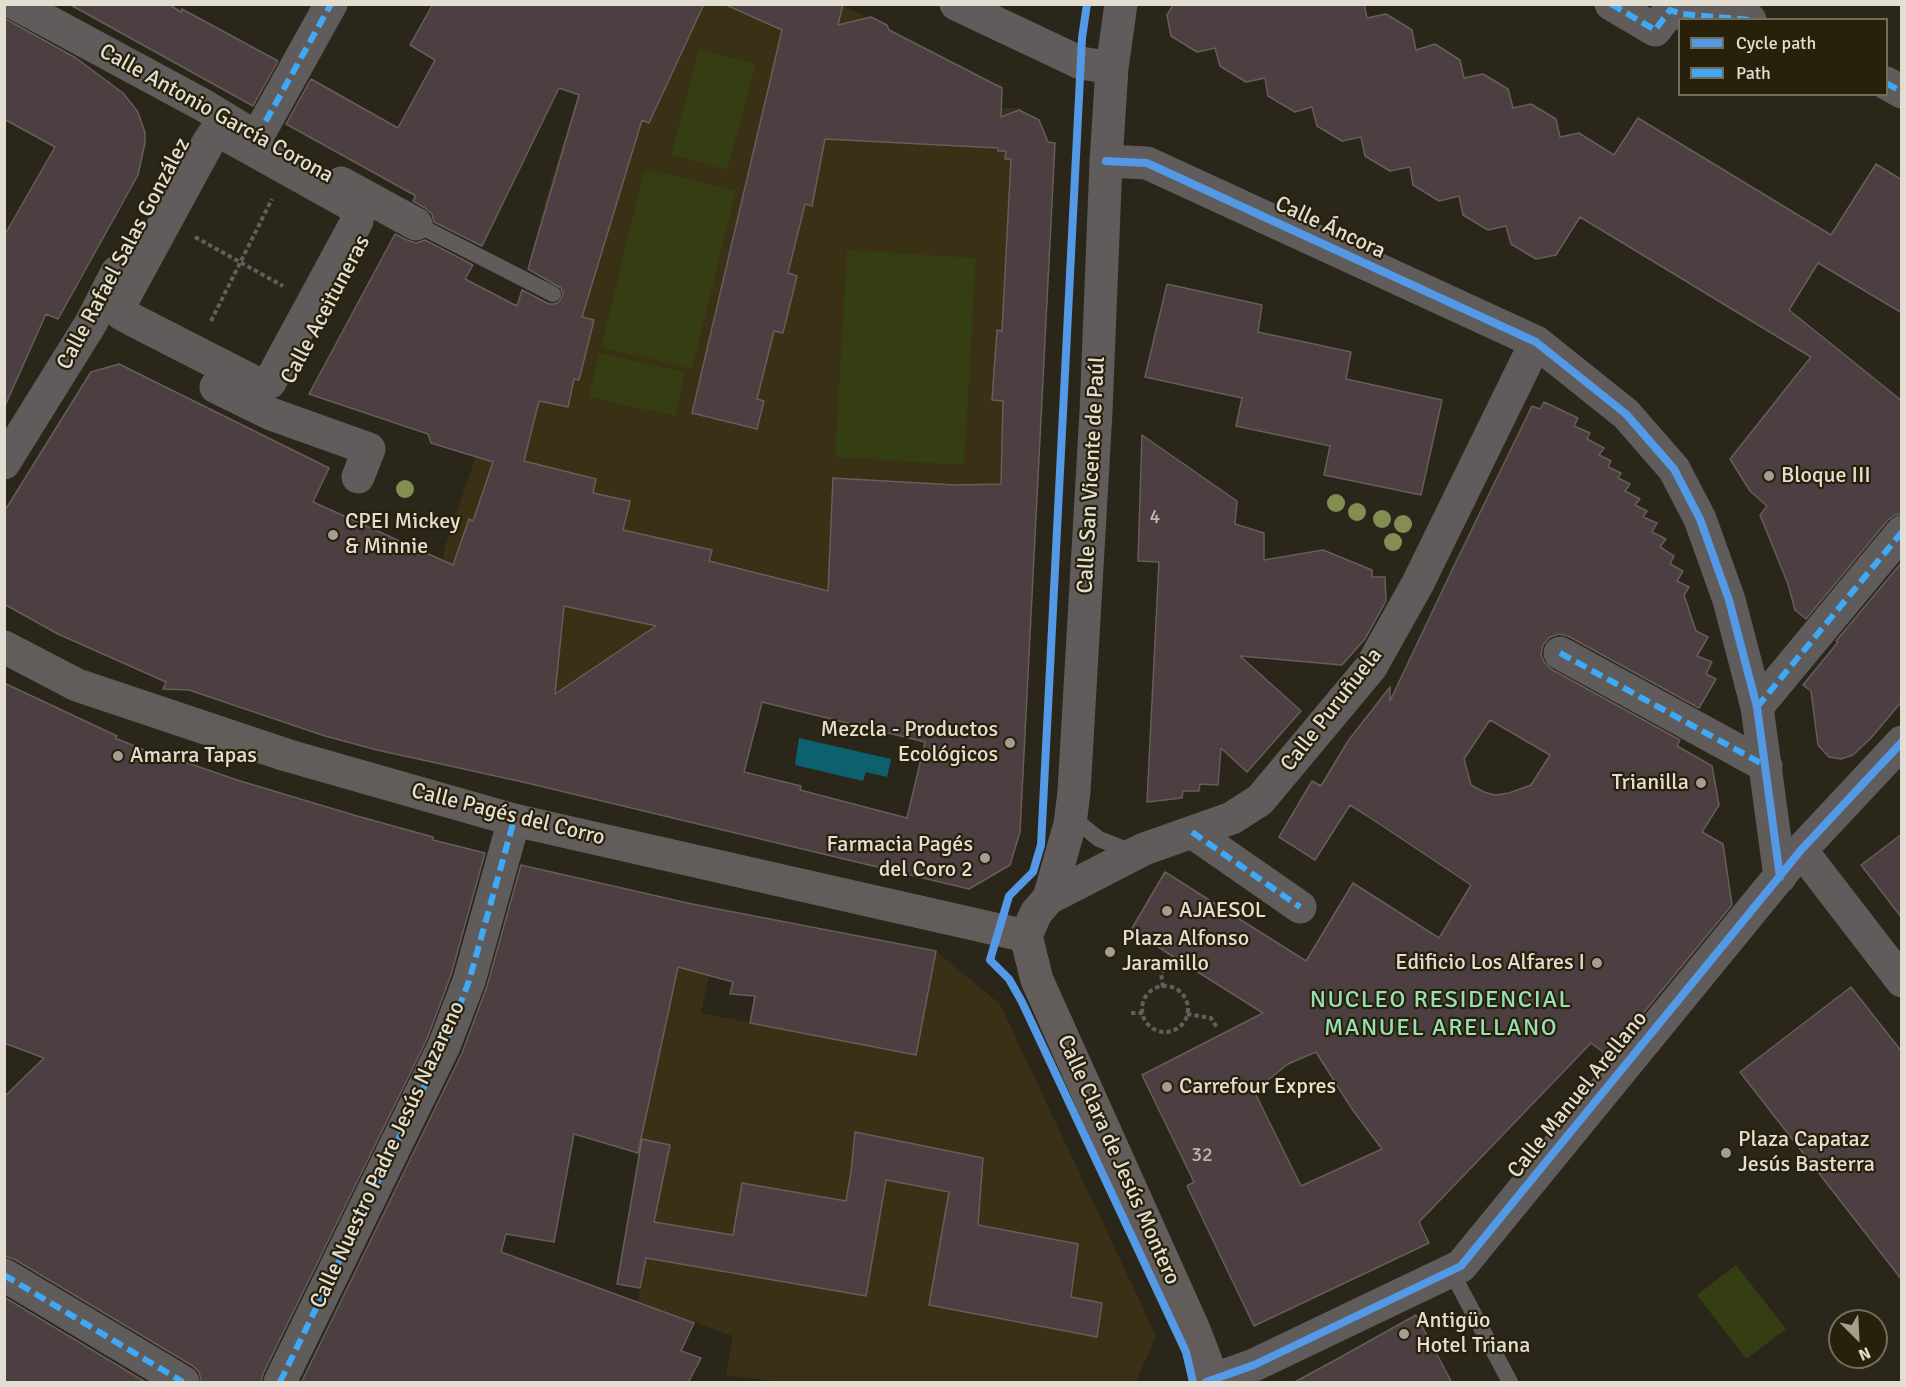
<!DOCTYPE html>
<meta charset="utf-8">
<style>
body{margin:0}
#map{position:relative;width:1906px;height:1387px;overflow:hidden;background:#2b261a;font-family:Signika,sans-serif}
canvas{display:block}
.frame{position:absolute;inset:0;border:6px solid #e3ded1;pointer-events:none}
.legend{position:absolute;left:1678px;top:18px;width:210px;height:78px;box-sizing:border-box;background:#27200b;border:2px solid #726c5a;margin:0;padding:8px 10px;list-style:none;font-size:18px;color:#e3ded1}
.legend li{display:flex;align-items:center;gap:12px;height:30px}
.legend b{width:30px;border:2px solid #726c5a}
.north{position:absolute;left:1828px;top:1309px;width:60px;height:60px;box-sizing:border-box;background:#27200b;border:2px solid #726c5a;border-radius:50%;rotate:156deg;font-size:16px;font-weight:700;line-height:24px;text-align:center;color:#e3ded1}
.north::after{content:'';display:block;margin:auto;width:21px;height:27px;background:#a39e91;clip-path:polygon(50% 0,100% 100%,50% 72%,0 100%)}
</style>
<div id="map">
<canvas width="1906" height="1387"></canvas>
<div class="frame"></div>
<ul class="legend">
<li><b style="height:8px;background:#5399e6"></b>Cycle path</li>
<li><b style="height:8px;background:#3fa9f5"></b>Path</li>
</ul>
<div class="north">N</div>
</div>
<script>
const c = document.querySelector('canvas').getContext('2d');
c.lineJoin = 'round';
function paint(path, color) {
  c.fillStyle = color;
  c.fill(path, 'evenodd');
}
function poly(rows) {
  const path = new Path2D();
  for (const r of rows) {
    if (r.length === 3) {
      path.moveTo(r[0] + r[2], r[1]);
      path.arc(r[0], r[1], r[2], 0, 2 * Math.PI);
      continue;
    }
    path.moveTo(r[0], r[1]);
    for (let i = 2; i < r.length; i += 2) path.lineTo(r[i], r[i + 1]);
  }
  return path;
}
function strokePath(path, color, width, dash) {
  c.strokeStyle = color;
  c.lineWidth = width;
  c.lineCap = dash ? 'butt' : 'round';
  c.setLineDash(dash || []);
  c.stroke(path);
}
function write(font, color, halo, rows, align = 'center') {
  c.font = font + ' Signika,sans-serif';
  c.lineWidth = 4.5;
  c.setLineDash([]);
  c.textBaseline = 'middle';
  c.strokeStyle = halo;
  c.fillStyle = color;
  for (const [text, x, y, turn = 0] of rows) {
    c.save();
    c.translate(x, y);
    c.rotate((+turn || 0) * Math.PI / 180);
    c.textAlign = isNaN(turn) ? turn : align;
    if (halo) c.strokeText(text, 0, 0);
    c.fillText(text, 0, 0);
    c.restore();
  }
}
paint(poly([
 [606,5,843,5,868,18,871,17,887,25,889,30,977,75,976,84,1002,84,1002,108,1022,108,1023,117,1033,141,1055,143,1032,587,576,698,517,686,443,561,444,549,477,453,562,321,572,279,528,267,546,198],
 [692,903,723,910,701,1013,915,1055,936,951,1000,1004,1156,1336,1136,1382,782,1382,726,1375,733,1336,637,1303,670,1145,641,1139]
]), '#393015');
paint(poly([
 [699,49,756,64,727,170,671,155],
 [645,169,736,191,692,369,601,347],
 [847,250,976,258,964,465,835,457],
 [599,353,685,372,675,416,589,397],
 [1736,1265,1786,1329,1746,1359,1697,1295]
]), '#353d13');
paint(poly([
 [799,738,891,759,887,777,866,772,863,781,795,765]
]), '#0d606d');
const building = poly([
 [69,4,168,4,181,12,182,9,278,61,253,106,69,4],
 [433,4,704,4,649,123,642,120,582,317,594,320,579,380,574,379,568,407,539,401,524,461,596,479,593,493,630,501,623,530,712,550,709,561,828,591,833,478,955,485,1001,484,1003,401,992,400,997,330,1002,331,1011,159,1005,159,1006,151,998,151,998,148,825,139,812,206,805,204,788,273,797,276,783,333,774,331,757,399,764,401,757,429,692,413,782,30,724,4,843,4,838,25,871,17,887,25,889,30,1002,88,1001,117,1019,110,1039,120,1048,142,1055,143,1020,832,1010,865,969,889,523,782,377,750,325,736,189,690,163,689,166,682,58,634,4,604,4,512,91,372,119,364,329,468,313,502,453,565,469,519,473,521,493,462,431,443,428,434,309,394,395,234,407,240,416,243,425,240,473,265,465,279,517,306,522,290,549,304,554,304,559,302,563,294,561,288,528,269,579,95,559,88,482,246,434,222,432,214,425,208,413,201,416,196,286,124,311,79,398,128,435,60,410,45,433,4],
 [564,606,656,626,555,694,564,606],
 [762,702,925,742,907,818,800,790,801,786,744,772,762,702],
 [1174,4,1364,4,1367,18,1386,14,1412,30,1416,50,1435,44,1460,60,1464,78,1483,74,1508,89,1513,108,1531,104,1556,119,1560,137,1579,133,1614,155,1638,118,1831,235,1876,164,1902,180,1902,313,1818,263,1789,310,1902,401,1902,514,1895,515,1888,520,1806,619,1795,610,1788,584,1760,515,1767,506,1750,491,1730,459,1811,357,1580,217,1556,255,1536,259,1511,244,1506,226,1488,230,1463,215,1459,196,1439,201,1413,185,1410,167,1390,171,1365,156,1361,137,1342,141,1317,126,1312,107,1295,112,1268,96,1265,78,1246,82,1220,66,1215,48,1197,52,1171,36,1167,15,1174,4],
 [4,18,76,58,123,93,138,112,145,133,145,143,138,175,58,319,46,314,4,408,4,236,55,147,4,119,4,18],
 [1167,284,1262,305,1258,332,1351,352,1346,379,1442,400,1421,495,1324,475,1330,446,1236,426,1242,398,1145,377,1167,284],
 [1544,402,1578,418,1574,426,1590,433,1587,439,1604,448,1599,455,1611,461,1608,467,1621,473,1618,478,1630,484,1625,491,1640,499,1635,505,1647,511,1643,517,1657,523,1652,532,1666,539,1660,547,1674,556,1670,564,1683,571,1677,581,1689,587,1684,595,1696,631,1708,637,1697,656,1712,662,1706,674,1716,679,1699,708,1568,636,1559,634,1550,637,1543,645,1541,654,1544,662,1551,669,1680,740,1677,746,1712,766,1719,805,1702,832,1723,844,1732,905,1608,1056,1591,1043,1419,1222,1429,1243,1254,1326,1187,1186,1194,1182,1142,1075,1263,1013,1131,930,1165,872,1306,961,1353,883,1439,938,1471,885,1372,819,1350,805,1315,860,1279,837,1312,781,1321,786,1348,741,1390,687,1390,701,1453,568,1532,406,1540,409,1544,402],
 [1490,720,1550,755,1531,785,1509,793,1495,795,1484,792,1471,785,1464,759,1490,720],
 [1316,1052,1352,1109,1382,1149,1301,1186,1254,1091,1288,1064,1316,1052],
 [1142,435,1237,501,1235,524,1264,533,1264,560,1323,550,1372,570,1372,577,1385,577,1386,601,1365,639,1342,665,1240,656,1301,711,1247,772,1221,748,1218,785,1200,784,1199,791,1183,791,1182,798,1147,802,1159,562,1138,561,1142,435],
 [1902,562,1902,701,1871,738,1853,755,1841,759,1829,757,1818,745,1811,691,1803,685,1838,642,1836,641,1902,562],
 [4,683,117,736,115,738,152,753,153,751,237,780,357,816,433,837,433,840,485,853,451,975,427,1039,263,1374,261,1383,202,1383,199,1372,193,1366,14,1259,4,1256,4,1097,44,1058,4,1043,4,683],
 [1902,834,1902,918,1861,865,1902,834],
 [521,865,692,904,936,951,916,1055,750,1023,755,996,730,994,733,982,678,967,638,1153,574,1134,554,1242,506,1234,501,1252,694,1323,681,1351,701,1358,688,1383,301,1383,462,1053,487,986,521,865],
 [1851,987,1902,1052,1902,1280,1740,1072,1851,987],
 [855,1132,983,1158,978,1225,1078,1244,1071,1297,1102,1303,1097,1337,929,1305,949,1192,886,1180,866,1296,646,1258,640,1288,617,1284,642,1139,670,1145,654,1222,733,1235,742,1183,846,1201,851,1172,855,1132],
 [4,1297,147,1383,4,1383,4,1297],
 [1416,1315,1452,1383,1293,1383,1339,1358,1416,1315]
]);
paint(building, '#4c3e41');
strokePath(building, '#655e5b', 1.5);
strokePath(poly([
 [195,237,283,286],
 [211,321,272,199],
 [1165,1009,23],
 [1163,987,1161,973,1167,964],
 [1131,1013,1143,1013],
 [1187,1014,1211,1018,1218,1029]
]), '#615e5b', 4, [4.5, 3]);
strokePath(poly([
 [416,224,553,294],
 [1070,824,1084,827,1099,839,1122,848,1137,851],
 [1451,1271,1510,1382]
]), '#5f5c5b', 16);
strokePath(poly([
 [16,4,203,105,251,134],
 [956,4,1081,63,1112,68],
 [1611,4,1655,30,1670,10,1682,14,1750,20],
 [1886,83,1902,92],
 [218,132,230,137,352,205,358,213,357,221,273,376,270,382,264,384,254,382,133,320,122,314,120,310,121,303,208,143,214,134,218,132],
 [257,137,331,4],
 [1106,161,1147,163,1536,342,1626,414,1674,469,1700,519,1729,600,1757,707,1780,877],
 [341,183,416,224],
 [216,387,271,414,369,449,358,477],
 [4,463,91,323,117,272],
 [1560,653,1766,766],
 [1757,707,1902,532],
 [1192,832,1300,907],
 [1801,850,1902,981],
 [1049,898,1144,849,1232,818,1260,800,1371,667,1418,583,1536,342],
 [1026,936,1036,913,1049,898,1070,824,1074,792,1096,412,1106,161,1112,68,1121,4],
 [4,1275,183,1382],
 [280,1382,444,1046,469,981,514,820],
 [1206,1382,1254,1365,1461,1266,1801,850,1902,742]
]), '#5f5c5b', 33);
strokePath(poly([
 [4,647,77,685,286,755,514,820,1026,936,1037,980,1195,1332,1214,1382]
]), '#625d5b', 33);
strokePath(poly([
 [1611,4,1655,30,1670,10,1682,14,1750,20],
 [1886,83,1902,92],
 [257,137,331,4],
 [1560,653,1766,766],
 [1757,707,1902,532],
 [1192,832,1300,907],
 [4,1275,183,1382],
 [280,1382,444,1046,469,981,514,820]
]), '#3fa9f5', 6, [12, 6]);
strokePath(poly([
 [1087,4,1082,38,1041,845,1033,872,1009,896,990,960,1009,979,1022,1002,1179,1337,1186,1352,1193,1382],
 [1106,161,1147,163,1536,342,1626,414,1674,469,1700,519,1729,600,1757,707,1780,877],
 [1206,1382,1254,1365,1461,1266,1801,850,1902,742]
]), '#5399e6', 8);
c.fillStyle = '#848e52';
for (const [x, y] of [
 [405,489],
 [1336,503],
 [1357,512],
 [1382,519],
 [1403,524],
 [1393,542]
]) {
  c.beginPath();
  c.arc(x, y, 9, 0, 2 * Math.PI);
  c.fill();
}
for (const [x, y, r, color] of [
 [1769,476,6,"#a39e91"],
 [333,535,6,"#a39e91"],
 [1010,743,6,"#a39e91"],
 [118,756,6,"#a39e91"],
 [1701,783,6,"#a39e91"],
 [985,858,6,"#a39e91"],
 [1167,911,6,"#a39e91"],
 [1110,952,6,"#a39e91"],
 [1597,963,6,"#a39e91"],
 [1167,1087,6,"#a39e91"],
 [1726,1153,6,"#a39e91"],
 [1404,1334,6,"#a39e91"]
]) {
  const dot = new Path2D();
  dot.arc(x, y, r, 0, 2 * Math.PI);
  c.fillStyle = color;
  c.fill(dot);
  strokePath(dot, '#27200b', 2);
}
write('20px', '#bdb6ad', null, [
 ["4",1155,518],
 ["32",1202,1156]
]);
write('22px', '#e3ded1', '#27200b', [
 ["Calle Antonio García Corona",216,114,29],
 ["Calle Áncora",1330,228,25],
 ["Calle Rafael Salas González",124,254,-62],
 ["Calle Aceituneras",326,310,-62],
 ["Calle San Vicente de Paúl",1092,475,-87],
 ["Calle Puruñuela",1332,710,-52],
 ["Calle Pagés del Corro",508,815,14],
 ["Calle Manuel Arellano",1578,1095,-51],
 ["Calle Nuestro Padre Jesús Nazareno",388,1155,-65],
 ["Calle Clara de Jesús Montero",1118,1160,66]
]);
write('22px', '#e3ded1', '#27200b', [
 ["Bloque III",1781,476],
 ["CPEI Mickey",345,522],
 ["& Minnie",345,547],
 ["Mezcla - Productos",998,730,"right"],
 ["Ecológicos",998,755,"right"],
 ["Amarra Tapas",130,756],
 ["Trianilla",1689,783,"right"],
 ["Farmacia Pagés",973,845,"right"],
 ["del Coro 2",973,870,"right"],
 ["AJAESOL",1179,911],
 ["Plaza Alfonso",1122,939],
 ["Jaramillo",1122,964],
 ["Edificio Los Alfares I",1585,963,"right"],
 ["Carrefour Expres",1179,1087],
 ["Plaza Capataz",1738,1140],
 ["Jesús Basterra",1738,1165],
 ["Antigüo",1416,1321],
 ["Hotel Triana",1416,1346]
], 'left');
c.letterSpacing = '1.5px';
write('24px', '#96e1b2', '#27200b', [
 ["NUCLEO RESIDENCIAL",1441,1001],
 ["MANUEL ARELLANO",1441,1029]
]);
c.letterSpacing = '0px';
</script>
